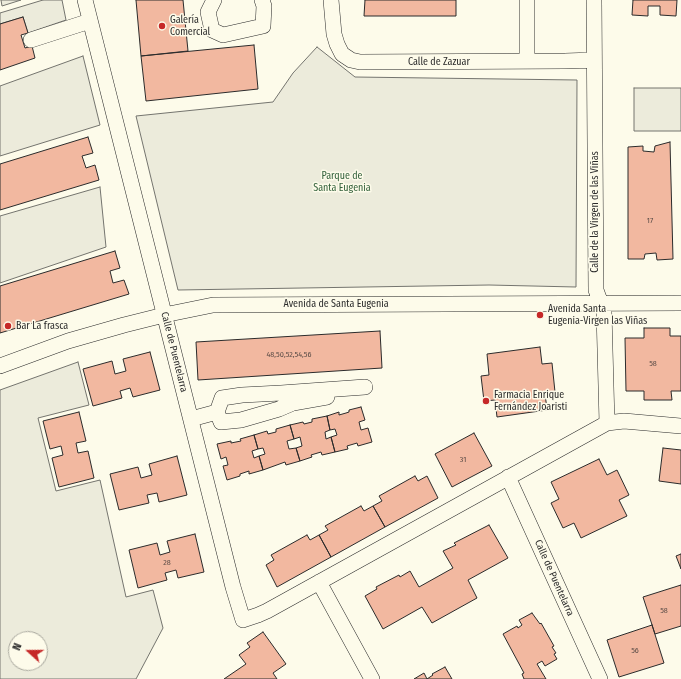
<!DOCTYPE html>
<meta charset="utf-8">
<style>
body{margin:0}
#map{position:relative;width:681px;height:679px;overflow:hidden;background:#fdfbea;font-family:"Fira Sans Condensed",sans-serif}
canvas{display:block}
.north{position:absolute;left:8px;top:631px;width:40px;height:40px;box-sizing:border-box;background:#fdfbea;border:1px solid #a9a89e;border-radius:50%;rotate:291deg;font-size:11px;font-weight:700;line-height:16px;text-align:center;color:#2b2b2b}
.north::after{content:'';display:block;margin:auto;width:14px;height:18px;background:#c62828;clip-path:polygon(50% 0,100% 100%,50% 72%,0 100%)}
</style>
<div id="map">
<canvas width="681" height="679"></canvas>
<div class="north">N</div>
</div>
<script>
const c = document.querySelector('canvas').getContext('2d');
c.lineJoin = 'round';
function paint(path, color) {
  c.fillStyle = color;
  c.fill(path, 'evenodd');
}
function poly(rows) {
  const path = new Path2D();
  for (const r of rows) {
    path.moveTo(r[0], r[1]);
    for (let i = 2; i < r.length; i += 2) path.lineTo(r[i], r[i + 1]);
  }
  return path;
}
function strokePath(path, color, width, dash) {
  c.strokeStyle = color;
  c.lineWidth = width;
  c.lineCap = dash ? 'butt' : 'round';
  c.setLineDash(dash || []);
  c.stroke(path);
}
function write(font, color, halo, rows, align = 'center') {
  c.font = font + ' "Fira Sans Condensed",sans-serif';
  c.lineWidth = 3;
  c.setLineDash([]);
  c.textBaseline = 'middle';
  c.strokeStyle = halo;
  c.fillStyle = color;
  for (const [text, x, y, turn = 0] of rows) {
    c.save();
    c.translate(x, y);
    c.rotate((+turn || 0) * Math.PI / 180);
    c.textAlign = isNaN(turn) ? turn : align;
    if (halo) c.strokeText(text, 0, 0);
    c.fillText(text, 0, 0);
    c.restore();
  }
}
const green = poly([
 [1,0,21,0,2,6,1,0],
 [43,0,62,0,66,20,28,33,23,17,0,24,0,13,43,0],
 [317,47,355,77,577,80,576,287,489,285,178,290,136,116,273,102,293,73,317,47],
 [83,56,100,125,0,156,0,86,83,56],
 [634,88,681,88,681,131,634,131,634,88],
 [100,187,106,247,0,283,0,216,100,187],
 [78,362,89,405,38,418,56,491,100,480,126,597,153,590,163,628,136,679,0,679,0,390,78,362],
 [16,639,40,639,40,663,16,663,16,639]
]);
paint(green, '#ecebdb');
strokePath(green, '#74746e', 1);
const building = poly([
 [136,0,183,0,188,51,141,56,136,0],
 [365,0,456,0,456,16,364,16,365,0],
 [633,0,677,0,676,16,660,15,660,6,648,6,648,16,632,15,633,0],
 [23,17,28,33,21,35,25,48,32,46,35,58,0,70,0,24,23,17],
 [254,45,258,89,146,101,141,56,254,45],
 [88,137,93,153,82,156,86,168,95,165,99,180,0,210,0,164,88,137],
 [670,142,673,259,657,260,656,253,645,254,644,259,628,259,628,147,643,146,643,151,654,152,655,146,670,142],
 [115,251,120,268,110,271,113,283,124,280,129,294,0,333,0,286,115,251],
 [644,328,670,328,670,336,681,336,681,391,671,391,672,400,644,400,644,391,626,391,625,338,644,338,644,328],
 [380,331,382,368,198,380,196,342,380,331],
 [540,347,542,364,552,363,555,392,545,393,547,410,497,417,495,400,484,401,481,376,489,375,487,354,540,347],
 [150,352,160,390,133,397,130,388,120,391,122,398,93,406,83,369,112,361,115,374,126,371,123,359,150,352],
 [361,407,365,420,359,422,361,430,368,428,372,442,358,446,357,443,347,446,348,449,335,452,331,437,337,435,335,429,330,430,327,416,339,412,339,415,346,413,349,412,349,410,361,407],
 [79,412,86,441,76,443,78,453,88,451,94,478,59,487,52,458,63,455,61,446,50,449,43,421,79,412],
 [327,416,330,430,325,432,326,439,331,437,335,452,322,455,321,452,311,455,312,457,300,461,296,448,302,446,300,437,294,439,290,425,303,422,304,424,312,422,312,419,327,416],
 [290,425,294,439,287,441,289,449,296,448,300,461,286,465,285,462,263,470,259,456,265,454,263,448,258,449,254,435,267,431,268,434,276,432,276,429,290,425],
 [474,433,492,466,452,487,435,454,474,433],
 [254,435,258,449,252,451,254,458,259,456,263,470,249,474,249,471,240,474,240,476,227,480,223,466,228,465,226,457,221,459,217,444,231,441,231,443,241,441,240,439,254,435],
 [663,448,681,450,681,484,659,481,663,448],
 [177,456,187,495,159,502,157,493,147,495,149,503,119,510,110,474,138,467,141,478,152,475,149,464,177,456],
 [599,459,607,475,617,470,629,495,619,500,627,516,581,538,574,523,563,528,551,503,559,499,551,482,599,459],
 [415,476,418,481,427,476,438,498,385,527,373,506,382,501,379,496,415,476],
 [361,506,364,511,373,506,385,527,331,557,319,535,328,530,325,526,361,506],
 [489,525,508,558,468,580,477,598,432,623,422,607,383,629,365,596,377,589,376,587,399,575,400,577,410,571,419,587,453,568,443,551,456,545,454,543,489,525],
 [195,534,204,572,178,578,176,570,165,573,167,580,138,588,129,550,157,543,160,555,170,552,167,541,195,534],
 [307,535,310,540,319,535,331,557,277,587,266,565,274,560,271,555,307,535],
 [681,554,681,569,676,556,681,554],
 [681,585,681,626,655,634,643,597,681,585],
 [532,613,540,624,541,623,554,646,552,647,556,653,554,654,557,659,545,666,542,661,537,664,546,679,524,679,522,674,524,673,503,634,517,626,518,628,522,625,519,620,532,613],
 [652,625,664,663,619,677,607,640,652,625],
 [263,632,286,664,273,673,277,679,224,679,246,664,239,655,250,647,247,643,263,632],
 [445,667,452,679,414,679,424,673,427,679,433,675,432,674,445,667]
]);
paint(building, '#f2b8a0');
strokePath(building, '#2b2b2b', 1);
const minor = poly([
 [85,0,233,587,243,620,258,615,267,611,607,423,624,421,681,426],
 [214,0,208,12,212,30,223,35,263,26,264,6,262,0],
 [331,0,334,34,337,44,342,54,351,60,360,62,565,61,594,60],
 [594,0,596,290,604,312,607,423],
 [31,40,90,21],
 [527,61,527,0],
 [0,366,68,341,124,325,164,315,213,305,681,303],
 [217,412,221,422,241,420,279,409,293,403,327,397],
 [191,419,217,412,222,398,242,395,281,393,365,387],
 [508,477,600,679],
 [319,582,372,679]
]);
strokePath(minor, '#2b2b2b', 16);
strokePath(minor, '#fdfbea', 15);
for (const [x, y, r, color] of [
 [162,26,4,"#c62828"],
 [540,315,4,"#c62828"],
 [8,326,4,"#c62828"],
 [486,401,4,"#c62828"]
]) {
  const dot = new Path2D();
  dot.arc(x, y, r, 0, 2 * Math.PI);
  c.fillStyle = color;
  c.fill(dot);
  strokePath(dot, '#fdfbea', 1.5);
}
write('8px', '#5d4e48', null, [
 ["17",650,221],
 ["48,50,52,54,56",289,355],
 ["58",653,364],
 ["31",463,460],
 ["28",167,563],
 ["58",664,611],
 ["56",635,651]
]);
write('10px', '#2b2b2b', '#fdfbea', [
 ["Galería",170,20],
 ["Comercial",170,32],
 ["Avenida Santa",548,309],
 ["Eugenia-Virgen las Viñas",548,321],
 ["Bar La frasca",16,326],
 ["Farmacia Enrique",494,395],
 ["Fernández Joaristi",494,407]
], 'left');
write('10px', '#2b2b2b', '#fdfbea', [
 ["Calle de Zazuar",439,62],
 ["Calle de la Virgen de las Viñas",595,212,-90],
 ["Avenida de Santa Eugenia",336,304],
 ["Calle de Puentelarra",174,352,76],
 ["Calle de Puentelarra",554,578,66]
]);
write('10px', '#34623c', '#fdfbea', [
 ["Parque de",342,176],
 ["Santa Eugenia",342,188]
]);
</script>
